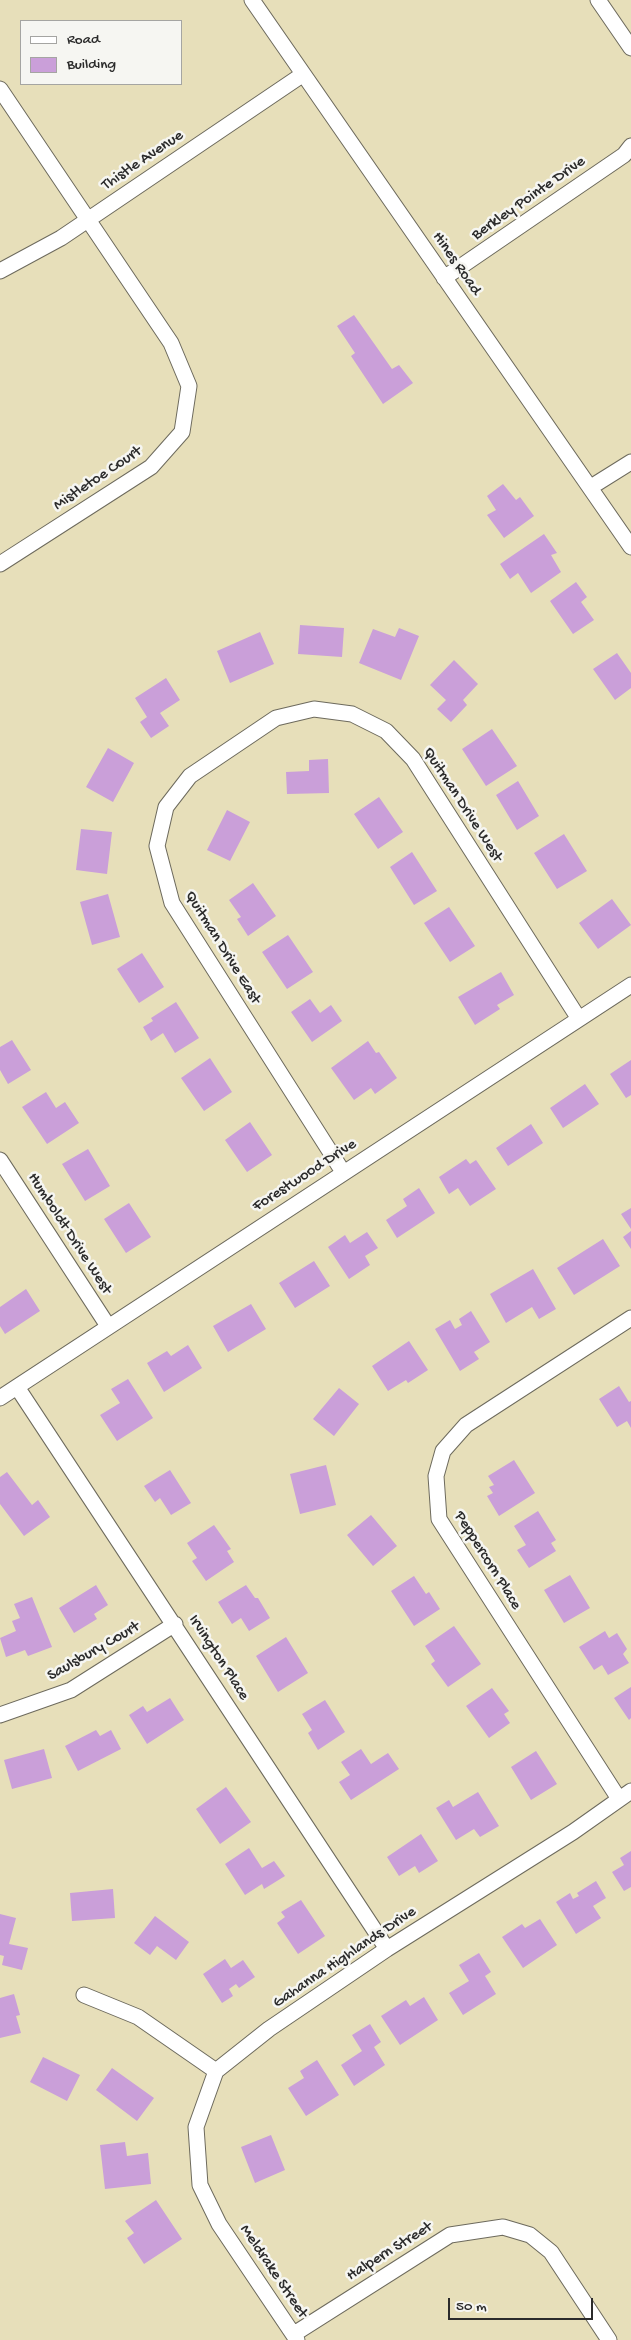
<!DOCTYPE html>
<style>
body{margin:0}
#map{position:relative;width:631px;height:2340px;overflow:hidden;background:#e7dfba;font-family:"Gochi Hand",sans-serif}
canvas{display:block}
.legend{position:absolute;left:20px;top:20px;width:162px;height:65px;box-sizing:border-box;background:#f6f6f2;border:1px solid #a5a5a2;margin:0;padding:6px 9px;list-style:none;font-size:15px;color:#2b2b2b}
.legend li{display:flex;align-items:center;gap:10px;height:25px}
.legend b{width:25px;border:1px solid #a5a5a2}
.scale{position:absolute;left:448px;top:2298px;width:145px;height:22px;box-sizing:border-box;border:2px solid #2b2b2b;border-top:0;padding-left:6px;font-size:15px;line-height:18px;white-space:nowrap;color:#2b2b2b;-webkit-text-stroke:4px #f6f6f2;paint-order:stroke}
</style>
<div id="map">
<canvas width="631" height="2340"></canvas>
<ul class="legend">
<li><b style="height:6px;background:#fff"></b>Road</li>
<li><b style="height:14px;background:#ca9fd9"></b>Building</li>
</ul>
<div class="scale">50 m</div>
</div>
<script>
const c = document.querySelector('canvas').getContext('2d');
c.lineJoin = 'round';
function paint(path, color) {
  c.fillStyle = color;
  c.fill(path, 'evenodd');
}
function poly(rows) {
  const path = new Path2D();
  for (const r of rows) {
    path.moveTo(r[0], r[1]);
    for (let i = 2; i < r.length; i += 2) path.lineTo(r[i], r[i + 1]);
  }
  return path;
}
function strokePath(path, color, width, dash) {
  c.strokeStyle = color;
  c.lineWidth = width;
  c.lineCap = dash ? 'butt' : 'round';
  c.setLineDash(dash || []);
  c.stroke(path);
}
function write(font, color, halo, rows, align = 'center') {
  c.font = font + ' "Gochi Hand",sans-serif';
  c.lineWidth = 5;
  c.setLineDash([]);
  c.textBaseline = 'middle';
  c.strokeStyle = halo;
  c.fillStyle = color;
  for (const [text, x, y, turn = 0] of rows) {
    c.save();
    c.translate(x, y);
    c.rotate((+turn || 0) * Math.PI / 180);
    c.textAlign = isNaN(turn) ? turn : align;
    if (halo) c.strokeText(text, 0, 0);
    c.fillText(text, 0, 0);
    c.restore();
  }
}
paint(poly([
 [354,315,392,369,399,365,413,383,383,404,351,356,355,353,337,326],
 [503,484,516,500,520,497,534,516,504,538,487,515,496,510,487,496],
 [544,534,557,553,551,555,561,572,531,593,518,573,510,579,500,564],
 [576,582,587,597,581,602,594,620,573,634,550,601],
 [300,625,344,628,342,657,298,654],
 [399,628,419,636,401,680,359,663,373,629,395,637],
 [260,632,274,664,230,683,217,651],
 [617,653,631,673,631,688,615,700,593,669],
 [454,660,478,684,463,700,467,705,451,722,437,709,446,700,430,685],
 [166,678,180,700,160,713,169,726,151,738,140,722,147,717,135,698],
 [492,729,517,766,486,786,462,749],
 [108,748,134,763,113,802,86,787],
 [328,759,329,793,287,794,286,772,309,771,309,760],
 [518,781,539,816,517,830,496,795],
 [379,797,403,832,378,849,354,814],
 [227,810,250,822,230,861,207,850],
 [81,829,112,832,107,874,76,870],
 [564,834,587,871,557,889,534,853],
 [412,852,437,891,414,905,390,867],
 [253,883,276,916,248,936,237,919,241,917,229,900],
 [108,894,120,937,92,945,80,902],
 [612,899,631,925,598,949,579,923],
 [449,907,475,946,450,962,424,923],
 [288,935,313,972,287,989,262,952],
 [142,953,164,987,139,1003,117,969],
 [501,972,514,995,497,1005,500,1009,475,1025,458,997],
 [310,999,320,1013,331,1005,342,1021,312,1042,291,1012],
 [176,1002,199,1038,175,1053,163,1033,151,1041,143,1027,153,1021,151,1018],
 [12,1040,31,1070,8,1084,0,1070,0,1047],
 [368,1041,376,1053,379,1052,397,1078,375,1094,371,1088,354,1100,331,1068],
 [210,1058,232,1092,204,1111,181,1078],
 [631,1060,631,1095,626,1098,610,1074],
 [585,1084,599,1104,563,1128,550,1108],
 [46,1092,56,1108,65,1102,79,1123,47,1144,22,1107],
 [250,1122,272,1155,247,1172,225,1140],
 [531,1124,543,1143,508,1166,496,1148],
 [88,1149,110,1186,85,1201,62,1164],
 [466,1159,470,1164,476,1160,496,1189,470,1206,458,1188,449,1194,439,1177],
 [419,1188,435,1213,397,1238,386,1220,407,1206,403,1199],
 [129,1203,151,1237,126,1253,104,1219],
 [631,1208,631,1229,621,1214],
 [631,1231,631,1249,623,1237],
 [367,1232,378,1248,365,1256,370,1265,349,1279,328,1247,345,1235,350,1243],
 [603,1239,620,1266,574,1295,557,1268],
 [314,1261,330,1286,295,1308,279,1283],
 [533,1269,556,1309,539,1319,532,1307,506,1323,490,1294],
 [26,1289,40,1311,5,1334,0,1326,0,1307],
 [251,1304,266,1329,228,1352,213,1326],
 [471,1311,490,1342,474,1352,479,1359,460,1371,435,1329,450,1320,455,1329,462,1325,459,1319],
 [409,1341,428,1370,408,1383,406,1380,388,1391,372,1366],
 [188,1345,202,1368,164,1392,147,1363,167,1351,171,1356],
 [128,1379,153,1418,117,1441,100,1415,120,1403,111,1389],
 [619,1386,629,1402,631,1401,631,1428,627,1421,617,1427,599,1399],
 [339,1388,359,1404,334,1436,313,1419],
 [514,1460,535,1493,499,1516,487,1496,493,1493,489,1487,494,1485,488,1476],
 [326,1465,336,1505,300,1514,290,1474],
 [170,1470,191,1503,171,1515,160,1498,155,1502,144,1486],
 [7,1472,32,1505,38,1500,50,1517,24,1536,0,1504,0,1477],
 [538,1511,556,1540,551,1543,556,1551,529,1568,517,1550,526,1545,514,1526],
 [371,1515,397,1546,373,1566,347,1535],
 [214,1525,231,1549,227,1551,234,1562,206,1581,192,1561,197,1558,187,1543],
 [570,1575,590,1608,564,1623,544,1590],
 [414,1576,426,1594,429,1592,440,1609,414,1626,391,1591],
 [96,1585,108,1605,94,1614,97,1619,74,1633,59,1608],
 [246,1585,255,1598,258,1598,270,1618,249,1631,241,1618,232,1624,218,1602],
 [32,1597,52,1647,28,1656,25,1650,6,1657,0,1638,16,1631,12,1621,20,1618,14,1604],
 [454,1626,481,1664,448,1687,431,1664,435,1661,425,1646],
 [605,1631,609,1638,617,1633,627,1649,623,1654,629,1663,608,1675,602,1665,594,1670,579,1647],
 [286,1637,308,1673,278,1692,256,1656],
 [631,1687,631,1718,629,1720,614,1698],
 [492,1688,509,1711,504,1714,510,1723,489,1738,466,1706],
 [170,1698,184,1720,147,1744,129,1715,143,1706,147,1712],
 [325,1700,345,1732,318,1750,308,1733,312,1730,302,1714],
 [96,1730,100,1736,111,1730,121,1749,78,1771,65,1746],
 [44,1749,52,1778,12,1789,4,1760],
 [361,1749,371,1764,388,1753,399,1769,351,1800,339,1782,350,1775,341,1762],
 [536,1751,557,1784,531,1800,511,1767],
 [226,1787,251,1822,220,1844,196,1809],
 [478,1792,499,1826,480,1837,474,1829,456,1840,436,1808,449,1800,453,1807],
 [421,1834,438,1861,419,1873,415,1866,399,1876,387,1857],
 [249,1848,262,1868,274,1861,285,1876,264,1889,262,1884,245,1895,225,1864],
 [631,1851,631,1887,624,1891,612,1872,624,1865,620,1858],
 [596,1881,606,1898,593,1906,601,1918,576,1934,556,1902,570,1893,573,1899,579,1896,577,1893],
 [113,1889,115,1918,72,1921,70,1893],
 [301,1900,325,1936,298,1954,277,1923,285,1917,281,1912],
 [0,1914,16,1918,9,1944,28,1948,22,1970,2,1965,4,1956,0,1955],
 [155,1916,189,1942,176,1960,157,1946,150,1955,134,1943],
 [540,1919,557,1945,523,1968,502,1937,522,1924,525,1928],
 [479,1953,491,1972,485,1976,496,1994,463,2015,449,1993,469,1981,459,1965],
 [225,1959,231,1968,243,1960,255,1977,239,1988,236,1984,229,1989,233,1996,222,2003,203,1974],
 [14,1994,20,2015,16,2016,21,2033,0,2038,0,1998],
 [424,1997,438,2020,400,2045,381,2016,406,2000,410,2006],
 [370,2024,381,2042,374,2047,385,2065,354,2086,341,2065,362,2051,352,2035],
 [43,2057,80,2075,67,2101,30,2082],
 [317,2060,339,2095,306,2116,288,2088,304,2078,300,2071],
 [112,2068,154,2098,137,2121,96,2090],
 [271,2135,285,2170,255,2183,241,2147],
 [125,2142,127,2156,148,2153,151,2184,105,2189,100,2145],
 [156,2200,182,2239,144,2264,127,2238,134,2233,125,2221]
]), '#ca9fd9');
const minor = poly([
 [252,0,631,547],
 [598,0,631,48],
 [0,89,171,343,189,386,182,432,151,467,0,564],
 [0,271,61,238,302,75],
 [444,278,624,155,631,146],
 [591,487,631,462],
 [0,1160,108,1326],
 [343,1172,172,903,157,846,166,807,190,776,276,718,314,709,352,714,386,731,413,759,579,1019],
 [17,1387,387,1949],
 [0,1398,631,985],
 [0,1715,71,1690,175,1624],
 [619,1799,439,1519,436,1476,443,1451,466,1425,631,1318],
 [84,1995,138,2017,216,2071],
 [294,2334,450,2235,503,2227,530,2235,551,2252,609,2340],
 [297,2340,219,2224,200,2185,196,2127,216,2071,269,2029,387,1949,573,1832,631,1791]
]);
strokePath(minor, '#6d6a5d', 17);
strokePath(minor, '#fff', 15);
write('16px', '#2b2b2b', '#f6f6f2', [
 ["Thistle Avenue",143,161,-34],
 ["Berkley Pointe Drive",529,199,-35],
 ["Hines Road",456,264,55],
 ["Mistletoe Court",98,479,-34],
 ["Quitman Drive West",462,805,57],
 ["Quitman Drive East",222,948,58],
 ["Forestwood Drive",305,1176,-33],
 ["Humboldt Drive West",69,1234,57],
 ["Peppercorn Place",487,1561,58],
 ["Saulsbury Court",94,1652,-30],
 ["Irvington Place",218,1658,57],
 ["Gahanna Highlands Drive",345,1958,-34],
 ["Halpern Street",390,2252,-32],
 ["Meldrake Street",273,2272,56]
]);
</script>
